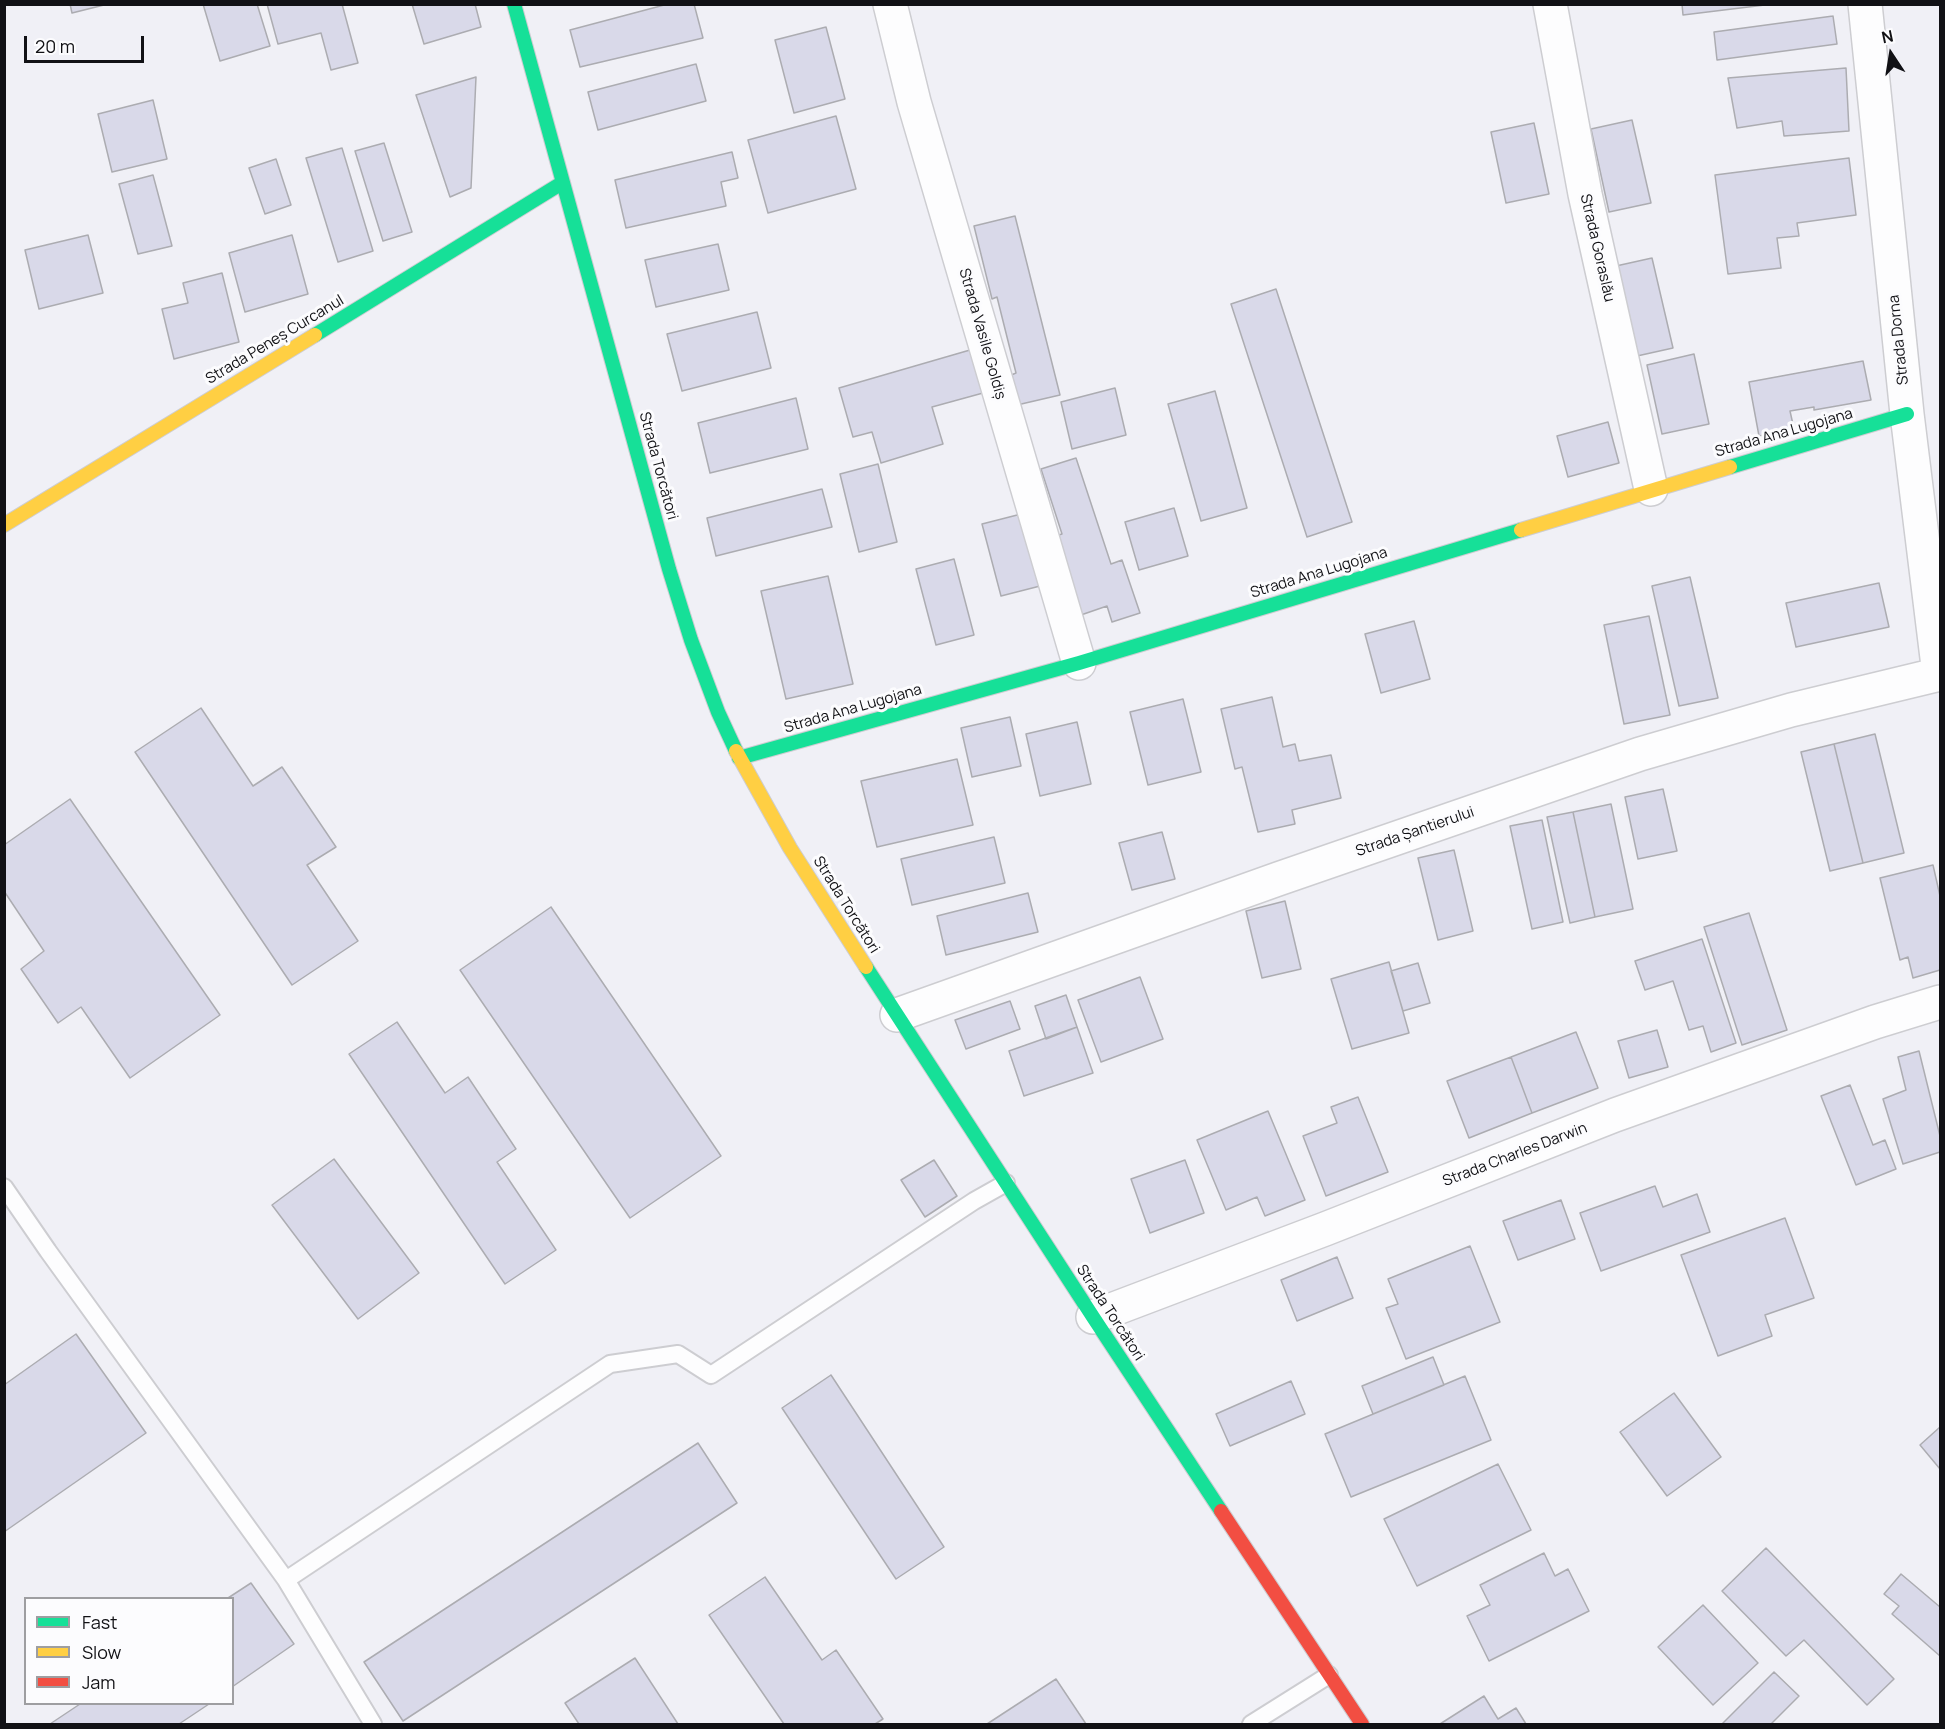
<!DOCTYPE html>
<meta charset="utf-8">
<style>
body{margin:0}
#map{position:relative;width:1945px;height:1729px;overflow:hidden;background:#f0f0f6;font-family:Manrope,sans-serif}
canvas{display:block}
.frame{position:absolute;inset:0;border:6px solid #111115;pointer-events:none}
.legend{position:absolute;left:24px;top:1597px;width:210px;height:108px;box-sizing:border-box;background:#fcfcfe;border:2px solid #9e9ea1;margin:0;padding:8px 10px;list-style:none;font-size:18px;color:#111115}
.legend li{display:flex;align-items:center;gap:12px;height:30px}
.legend b{width:30px;border:2px solid #9e9ea1}
.north{position:absolute;left:1861px;top:24px;width:60px;height:60px;-webkit-text-stroke:4px #fcfcfe;paint-order:stroke;rotate:348deg;font-size:16px;font-weight:700;line-height:24px;text-align:center;color:#111115}
.north::after{content:'';display:block;margin:auto;width:21px;height:27px;background:#111115;clip-path:polygon(50% 0,100% 100%,50% 72%,0 100%)}
.scale{position:absolute;left:24px;top:36px;width:120px;height:27px;box-sizing:border-box;border:3px solid #111115;border-top:0;padding-left:8px;font-size:18px;line-height:21px;white-space:nowrap;color:#111115;-webkit-text-stroke:4px #fcfcfe;paint-order:stroke}
</style>
<div id="map">
<canvas width="1945" height="1729"></canvas>
<div class="frame"></div>
<ul class="legend">
<li><b style="height:8px;background:#16e098"></b>Fast</li>
<li><b style="height:8px;background:#ffcf43"></b>Slow</li>
<li><b style="height:8px;background:#f24e42"></b>Jam</li>
</ul>
<div class="north">N</div>
<div class="scale">20 m</div>
</div>
<script>
const c = document.querySelector('canvas').getContext('2d');
c.lineJoin = 'round';
function paint(path, color) {
  c.fillStyle = color;
  c.fill(path, 'evenodd');
}
function poly(rows) {
  const path = new Path2D();
  for (const r of rows) {
    path.moveTo(r[0], r[1]);
    for (let i = 2; i < r.length; i += 2) path.lineTo(r[i], r[i + 1]);
  }
  return path;
}
function strokePath(path, color, width, dash) {
  c.strokeStyle = color;
  c.lineWidth = width;
  c.lineCap = dash ? 'butt' : 'round';
  c.setLineDash(dash || []);
  c.stroke(path);
}
function write(font, color, halo, rows, align = 'center') {
  c.font = font + ' Manrope,sans-serif';
  c.lineWidth = 6;
  c.setLineDash([]);
  c.textBaseline = 'middle';
  c.strokeStyle = halo;
  c.fillStyle = color;
  for (const [text, x, y, turn = 0] of rows) {
    c.save();
    c.translate(x, y);
    c.rotate((+turn || 0) * Math.PI / 180);
    c.textAlign = isNaN(turn) ? turn : align;
    if (halo) c.strokeText(text, 0, 0);
    c.fillText(text, 0, 0);
    c.restore();
  }
}
const building = poly([
 [70,4,108,4,72,13,70,4],
 [203,4,257,4,270,46,220,61,203,4],
 [267,4,342,4,358,63,331,70,321,33,278,44,267,4],
 [412,4,475,4,481,27,424,44,412,4],
 [668,4,694,4,703,38,580,67,570,30,668,4],
 [1682,4,1773,4,1683,15,1682,4],
 [1833,16,1837,44,1717,60,1714,32,1833,16],
 [826,27,845,99,794,113,775,40,826,27],
 [696,64,706,101,598,130,588,92,696,64],
 [1846,68,1849,131,1784,136,1782,121,1737,128,1728,78,1846,68],
 [476,77,471,188,450,197,416,95,476,77],
 [153,100,167,159,112,172,98,114,153,100],
 [836,116,856,189,768,213,748,140,836,116],
 [1632,120,1651,203,1609,212,1591,129,1632,120],
 [1534,123,1549,194,1506,203,1491,132,1534,123],
 [384,143,412,232,383,241,355,151,384,143],
 [342,148,373,251,338,262,306,158,342,148],
 [732,152,738,178,721,182,726,206,626,228,615,180,732,152],
 [1849,158,1856,215,1797,223,1799,236,1777,238,1781,268,1728,274,1715,175,1849,158],
 [276,159,291,205,265,214,249,168,276,159],
 [153,175,172,246,138,254,119,184,153,175],
 [1015,216,1060,395,1017,405,1009,376,1016,373,997,297,992,299,974,226,1015,216],
 [88,235,103,293,39,309,25,250,88,235],
 [292,235,308,294,245,312,229,253,292,235],
 [718,244,729,290,656,307,645,260,718,244],
 [1652,258,1673,348,1637,356,1616,266,1652,258],
 [222,273,239,342,174,359,162,309,188,303,183,283,222,273],
 [1276,289,1352,522,1307,537,1231,304,1276,289],
 [757,312,771,368,682,391,667,334,757,312],
 [970,350,983,393,932,407,943,444,881,463,872,432,853,437,839,388,970,350],
 [1694,354,1709,424,1662,434,1647,365,1694,354],
 [1863,361,1871,400,1814,410,1814,407,1790,411,1794,429,1759,436,1749,382,1863,361],
 [1115,388,1126,435,1072,449,1061,402,1115,388],
 [1215,391,1247,508,1201,521,1168,404,1215,391],
 [796,398,808,449,710,473,698,423,796,398],
 [1608,422,1619,463,1568,477,1557,436,1608,422],
 [1076,458,1111,564,1122,560,1140,613,1112,622,1107,606,1078,616,1052,537,1062,534,1041,469,1076,458],
 [878,464,897,542,859,552,840,474,878,464],
 [822,489,832,527,716,556,707,518,822,489],
 [1174,508,1188,556,1139,570,1125,522,1174,508],
 [1025,513,1044,585,1001,596,982,524,1025,513],
 [954,559,974,635,936,645,916,569,954,559],
 [828,576,853,684,786,699,761,591,828,576],
 [1690,577,1718,698,1679,706,1652,586,1690,577],
 [1879,583,1889,627,1796,647,1786,603,1879,583],
 [1649,616,1670,715,1624,724,1604,625,1649,616],
 [1414,621,1430,679,1381,693,1365,634,1414,621],
 [1272,697,1283,747,1295,744,1299,761,1331,755,1341,798,1292,810,1295,824,1258,832,1242,767,1235,769,1221,709,1272,697],
 [1183,699,1201,772,1148,785,1130,712,1183,699],
 [201,708,253,786,282,767,336,847,307,865,358,941,292,985,135,752,201,708],
 [1010,717,1021,766,972,777,961,728,1010,717],
 [1077,722,1091,784,1040,796,1026,734,1077,722],
 [1875,734,1904,853,1863,863,1834,744,1875,734],
 [1834,744,1863,863,1830,871,1801,752,1834,744],
 [957,759,973,825,877,847,861,781,957,759],
 [1663,789,1677,851,1638,859,1625,797,1663,789],
 [70,799,220,1015,130,1078,81,1007,58,1023,21,969,44,951,4,891,4,845,70,799],
 [1611,804,1633,909,1595,917,1573,812,1611,804],
 [1573,812,1595,917,1570,923,1547,817,1573,812],
 [1542,820,1563,922,1532,929,1510,826,1542,820],
 [1162,832,1175,879,1132,890,1119,843,1162,832],
 [994,837,1005,883,912,905,901,859,994,837],
 [1454,850,1473,931,1438,940,1418,858,1454,850],
 [1933,865,1940,896,1940,970,1913,978,1908,957,1900,960,1880,878,1933,865],
 [1028,893,1038,932,946,955,937,916,1028,893],
 [1285,901,1301,969,1262,978,1246,911,1285,901],
 [551,907,721,1156,630,1218,460,970,551,907],
 [1749,913,1787,1030,1742,1045,1704,927,1749,913],
 [1702,939,1736,1043,1711,1052,1703,1026,1689,1030,1673,981,1645,990,1635,961,1702,939],
 [1389,962,1409,1033,1352,1049,1331,979,1389,962],
 [1418,963,1430,1003,1403,1011,1391,971,1418,963],
 [1140,977,1163,1039,1101,1062,1078,1000,1140,977],
 [1066,995,1077,1027,1046,1039,1035,1006,1066,995],
 [1010,1001,1020,1029,966,1049,955,1020,1010,1001],
 [397,1022,445,1093,468,1077,516,1149,497,1162,556,1250,505,1284,349,1054,397,1022],
 [1077,1027,1093,1073,1024,1096,1009,1051,1077,1027],
 [1657,1030,1668,1067,1629,1078,1618,1041,1657,1030],
 [1576,1032,1598,1088,1532,1113,1511,1057,1576,1032],
 [1919,1051,1940,1136,1940,1152,1903,1164,1883,1099,1906,1090,1898,1057,1919,1051],
 [1511,1057,1532,1113,1469,1138,1447,1081,1511,1057],
 [1850,1085,1873,1145,1885,1140,1896,1169,1856,1185,1821,1096,1850,1085],
 [1358,1097,1388,1172,1326,1196,1303,1136,1337,1123,1331,1107,1358,1097],
 [1268,1111,1305,1200,1265,1216,1257,1197,1226,1210,1197,1140,1268,1111],
 [334,1159,419,1273,358,1319,272,1205,334,1159],
 [934,1160,957,1196,925,1217,901,1180,934,1160],
 [1185,1160,1204,1213,1150,1233,1131,1179,1185,1160],
 [1655,1186,1663,1207,1697,1194,1710,1232,1601,1271,1580,1213,1655,1186],
 [1561,1200,1575,1239,1518,1260,1503,1221,1561,1200],
 [1785,1218,1814,1298,1765,1315,1772,1336,1718,1356,1681,1255,1785,1218],
 [1470,1246,1500,1322,1406,1359,1386,1308,1398,1304,1388,1279,1470,1246],
 [1337,1257,1353,1298,1297,1321,1281,1280,1337,1257],
 [76,1334,146,1433,4,1532,4,1385,76,1334],
 [1433,1357,1444,1385,1373,1414,1362,1386,1433,1357],
 [831,1375,944,1547,896,1579,782,1408,831,1375],
 [1465,1376,1491,1440,1351,1497,1325,1434,1465,1376],
 [1291,1381,1305,1414,1230,1446,1216,1414,1291,1381],
 [1674,1393,1721,1457,1667,1496,1620,1432,1674,1393],
 [1940,1427,1940,1469,1920,1445,1940,1427],
 [698,1443,737,1503,403,1721,364,1662,698,1443],
 [1498,1464,1531,1530,1417,1586,1384,1519,1498,1464],
 [1766,1548,1894,1679,1867,1705,1804,1640,1786,1656,1722,1591,1766,1548],
 [1544,1553,1555,1576,1568,1569,1589,1611,1489,1661,1467,1616,1490,1605,1480,1585,1544,1553],
 [1901,1574,1940,1607,1940,1656,1892,1614,1899,1606,1884,1594,1901,1574],
 [765,1577,822,1660,836,1650,883,1719,875,1724,784,1724,709,1615,765,1577],
 [251,1583,294,1644,232,1687,232,1598,228,1598,251,1583],
 [1703,1605,1758,1663,1713,1705,1658,1647,1703,1605],
 [635,1658,678,1724,579,1724,565,1703,635,1658],
 [1774,1672,1799,1696,1771,1724,1722,1724,1774,1672],
 [1056,1679,1086,1724,987,1724,1056,1679],
 [1484,1696,1498,1719,1516,1708,1526,1724,1440,1724,1484,1696],
 [80,1704,209,1704,179,1724,50,1724,80,1704]
]);
paint(building, '#d9d9e9');
strokePath(building, '#acacb1', 1.5);
const lane = poly([
 [4,1187,48,1251,286,1580,373,1724],
 [286,1580,610,1364,678,1354,711,1375,974,1201,1006,1183],
 [1251,1724,1329,1675]
]);
const street = poly([
 [890,4,914,102,1079,663],
 [1550,4,1585,194,1651,489],
 [1865,4,1907,414,1939,674],
 [897,1015,1278,879,1640,754,1791,710,1940,674],
 [1093,1317,1325,1229,1615,1115,1875,1022,1940,1002]
]);
const fast = poly([
 [514,4,669,569,691,640,718,712,736,751],
 [315,335,562,183],
 [1730,467,1907,414],
 [739,758,1079,663,1521,530],
 [866,967,1093,1317,1221,1511]
]);
const slow = poly([
 [4,525,315,335],
 [1521,530,1730,467],
 [736,751,790,848,866,967]
]);
const jam = poly([
 [1221,1511,1362,1724]
]);
strokePath(lane, '#cdcdd1', 20);
strokePath(street, '#cdcdd1', 36);
strokePath(fast, '#cdcdd1', 16);
strokePath(slow, '#cdcdd1', 16);
strokePath(jam, '#cdcdd1', 16);
strokePath(lane, '#fdfdfe', 16);
strokePath(street, '#fdfdfe', 33);
strokePath(fast, '#16e098', 14);
strokePath(slow, '#ffcf43', 14);
strokePath(jam, '#f24e42', 14);
write('15px', '#111115', '#fcfcfe', [
 ["Strada Goraslău",1597,248,77],
 ["Strada Vasile Goldiș",982,334,74],
 ["Strada Peneș Curcanul",275,340,-31],
 ["Strada Dorna",1899,340,-96],
 ["Strada Ana Lugojana",1784,433,-16],
 ["Strada Torcători",658,466,75],
 ["Strada Ana Lugojana",1319,573,-17],
 ["Strada Ana Lugojana",853,709,-16],
 ["Strada Șantierului",1415,832,-19],
 ["Strada Torcători",846,905,58],
 ["Strada Charles Darwin",1515,1155,-21],
 ["Strada Torcători",1110,1313,57]
]);
</script>
